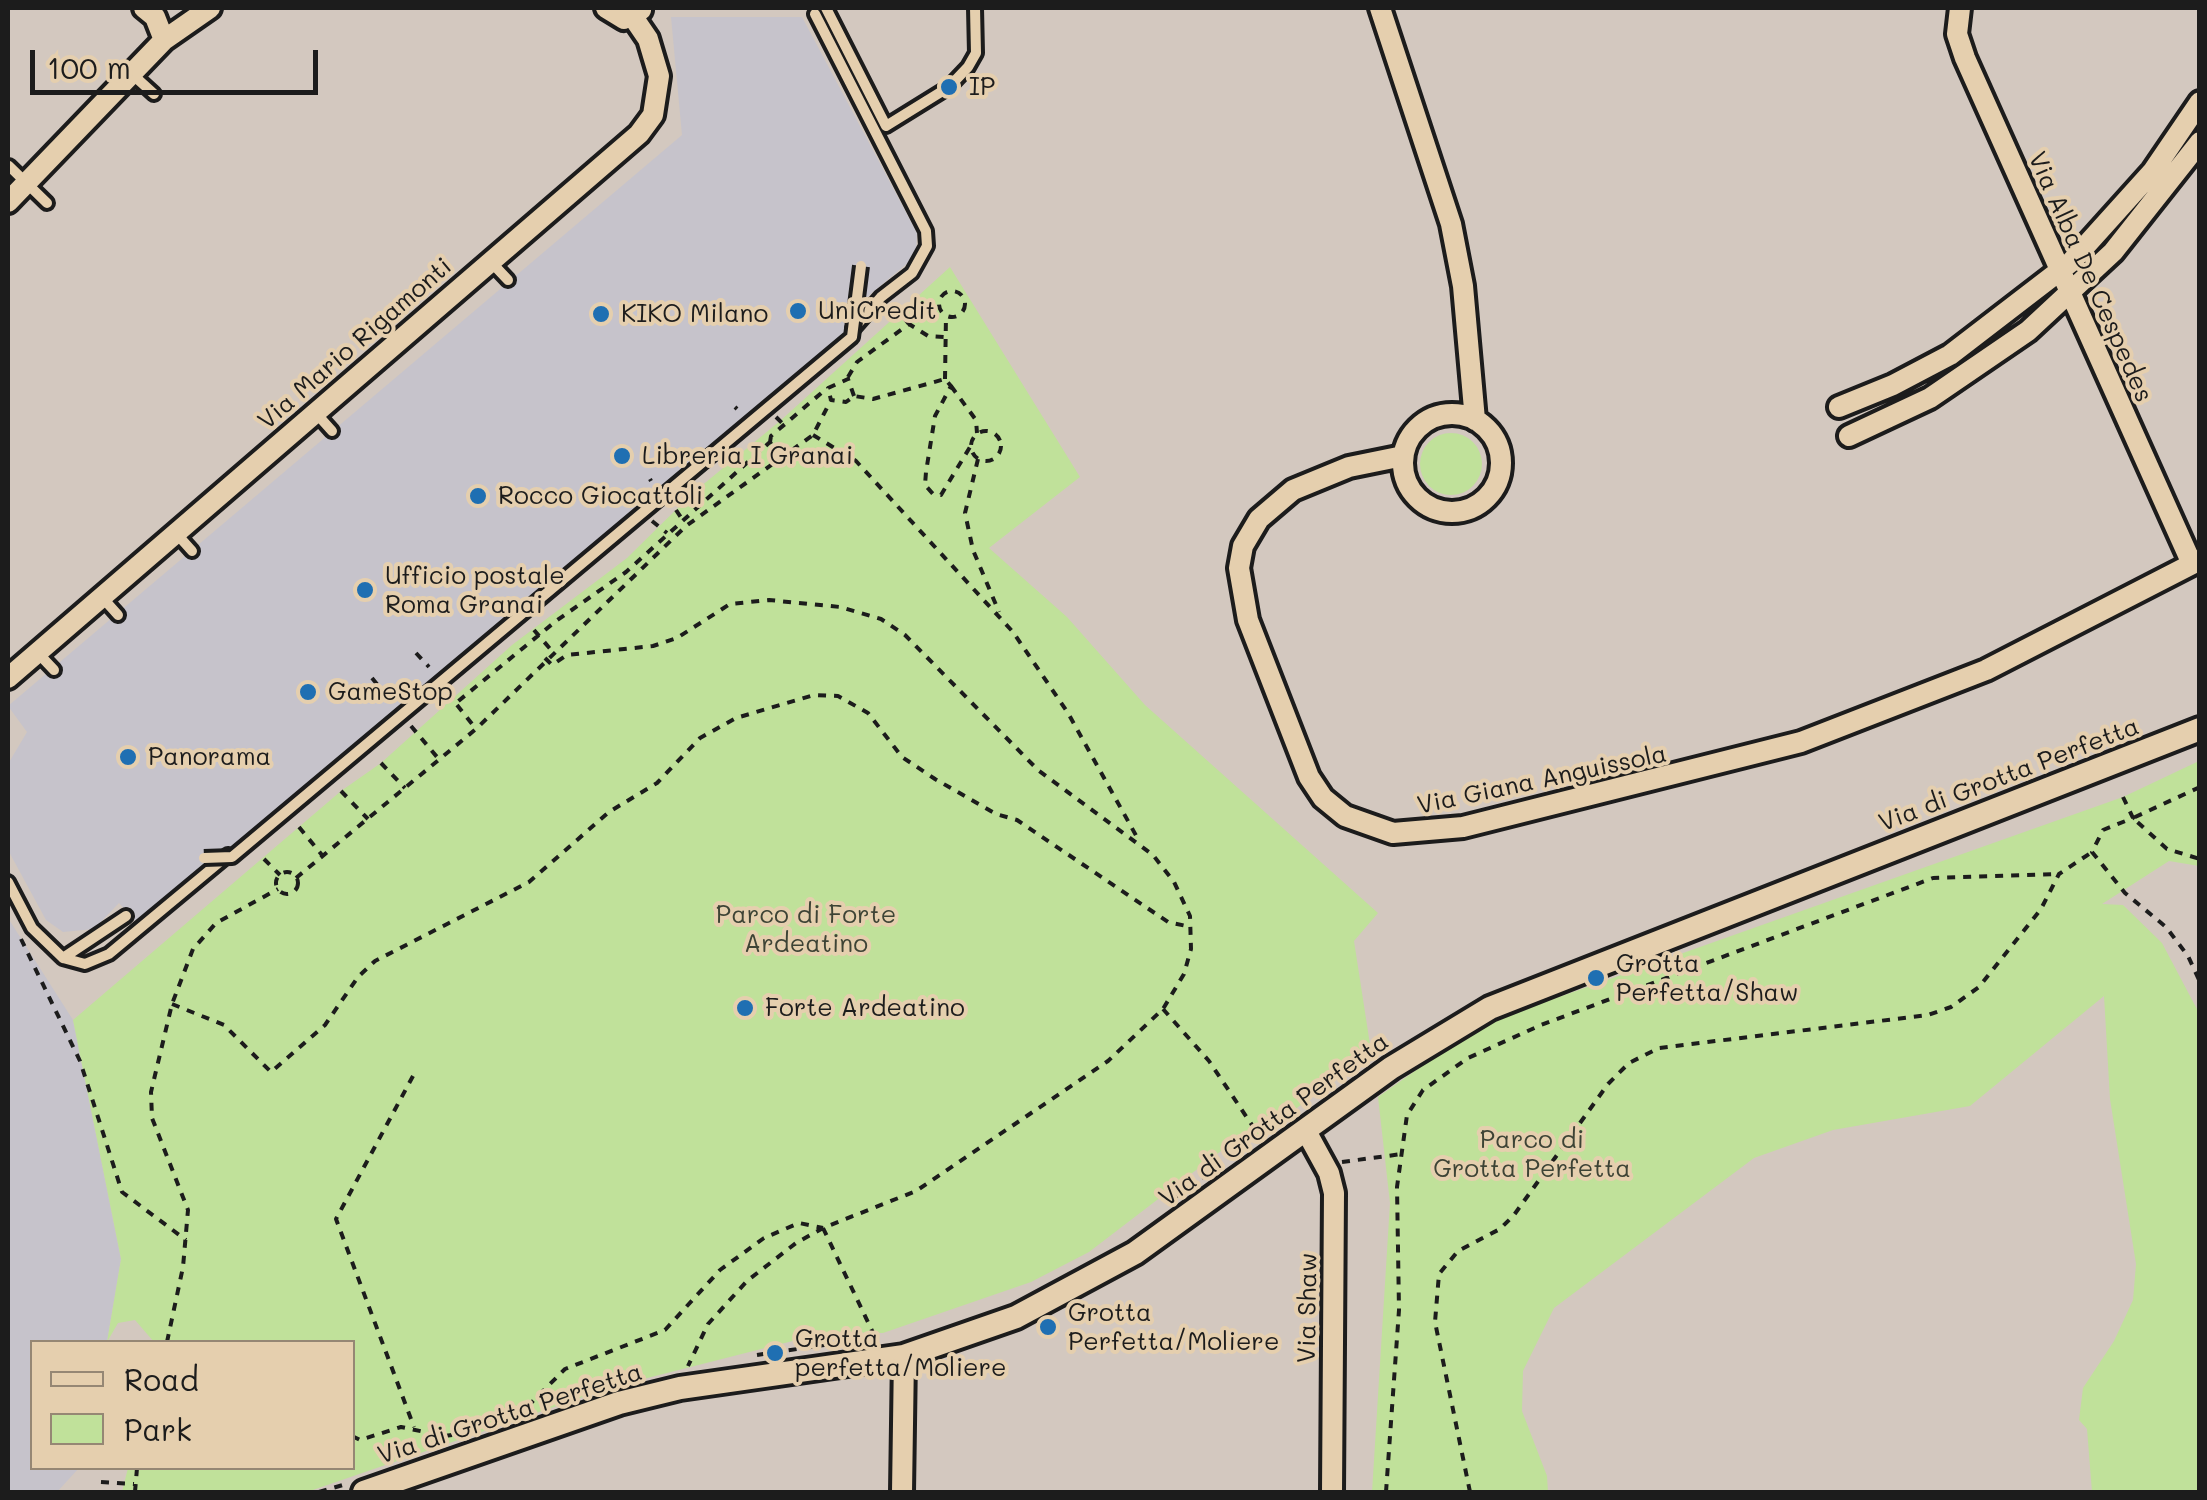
<!DOCTYPE html>
<style>
body{margin:0}
#map{position:relative;width:2207px;height:1500px;overflow:hidden;background:#d3c8bf;font-family:Mali,sans-serif}
canvas{display:block}
.frame{position:absolute;inset:0;border:10px solid #1c1c1c;pointer-events:none}
.legend{position:absolute;left:30px;top:1340px;width:325px;height:130px;box-sizing:border-box;background:#e5cfae;border:2px solid #958774;margin:0;padding:12px 18px;list-style:none;font-size:30px;color:#1c1c1c}
.legend li{display:flex;align-items:center;gap:20px;height:50px}
.legend b{width:50px;border:2px solid #958774}
.scale{position:absolute;left:30px;top:50px;width:288px;height:45px;box-sizing:border-box;border:5px solid #1c1c1c;border-top:0;padding-left:12px;font-size:30px;line-height:35px;white-space:nowrap;color:#1c1c1c;-webkit-text-stroke:8px #e5cfae;paint-order:stroke}
</style>
<div id="map">
<canvas width="2207" height="1500"></canvas>
<div class="frame"></div>
<ul class="legend">
<li><b style="height:12px;background:#e5cfae"></b>Road</li>
<li><b style="height:28px;background:#c0e19a"></b>Park</li>
</ul>
<div class="scale">100 m</div>
</div>
<script>
const c = document.querySelector('canvas').getContext('2d');
c.lineJoin = 'round';
function paint(path, color) {
  c.fillStyle = color;
  c.fill(path, 'evenodd');
}
function poly(rows) {
  const path = new Path2D();
  for (const r of rows) {
    if (r.length === 3) {
      path.moveTo(r[0] + r[2], r[1]);
      path.arc(r[0], r[1], r[2], 0, 2 * Math.PI);
      continue;
    }
    path.moveTo(r[0], r[1]);
    for (let i = 2; i < r.length; i += 2) path.lineTo(r[i], r[i + 1]);
  }
  return path;
}
function strokePath(path, color, width, dash) {
  c.strokeStyle = color;
  c.lineWidth = width;
  c.lineCap = dash ? 'butt' : 'round';
  c.setLineDash(dash || []);
  c.stroke(path);
}
function write(font, color, halo, rows, align = 'center') {
  c.font = font + ' Mali,sans-serif';
  c.lineWidth = 8;
  c.setLineDash([]);
  c.textBaseline = 'middle';
  c.strokeStyle = halo;
  c.fillStyle = color;
  for (const [text, x, y, turn = 0] of rows) {
    c.save();
    c.translate(x, y);
    c.rotate((+turn || 0) * Math.PI / 180);
    c.textAlign = isNaN(turn) ? turn : align;
    if (halo) c.strokeText(text, 0, 0);
    c.fillText(text, 0, 0);
    c.restore();
  }
}
paint(poly([
 [671,17,802,17,917,233,916,256,860,303,857,339,147,934,119,903,94,929,63,932,46,920,8,850,8,764,27,732,8,706,682,135],
 [8,918,73,1020,121,1259,107,1342,32,1342,32,1468,79,1468,57,1492,8,1492]
]), '#c6c3cb');
paint(poly([
 [950,267,1080,477,989,548,1067,617,1145,705,1378,913,1354,941,1371,1051,1259,1137,1221,1151,1089,1252,1031,1282,883,1333,828,1332,612,1387,307,1492,122,1492,128,1468,352,1468,352,1342,154,1342,135,1320,118,1323,107,1342,121,1259,73,1020,341,791,381,763,512,645,627,558,694,492,780,421],
 [1451,464,31],
 [2199,761,2199,866,2169,861,2102,904,2123,905,2162,943,2199,1013,2199,1492,2092,1492,2087,1429,2079,1420,2083,1388,2114,1341,2133,1300,2136,1264,2110,1099,2104,996,1970,1106,1833,1130,1754,1158,1554,1308,1523,1371,1522,1411,1547,1476,1548,1492,1372,1492,1390,1203,1378,1097,1480,1025,2123,797]
]), '#c0e19a');
const service = poly([
 [826,8,886,126,949,87,968,67,976,53,975,8],
 [815,14,926,231,927,246,912,273,881,297,853,329],
 [132,74,154,94],
 [9,166,47,203],
 [491,262,508,280],
 [315,412,332,431],
 [175,532,192,551],
 [101,596,118,615],
 [36,651,54,670],
 [8,882,32,928,63,958,126,916],
 [63,958,85,964,109,954,228,855]
]);
const minor = poly([
 [144,8,155,17,164,40],
 [606,8,624,19,641,10],
 [1380,8,1451,224,1463,286,1475,420],
 [1960,8,1957,34,1965,58,2192,564],
 [8,202,164,40,210,8],
 [1839,407,1893,385,1950,355,2071,262,2153,171,2200,102],
 [1452,463,49],
 [1849,436,1930,398,2028,331,2113,252,2200,142],
 [1403,456,1349,467,1293,490,1259,519,1243,546,1239,568,1248,620,1309,777,1323,798,1345,816,1393,833,1463,827,1801,742,1986,670,2200,560],
 [8,678,639,134,653,115,659,76,648,39,633,17],
 [1306,1131,1329,1173,1334,1193,1332,1492],
 [902,1492,904,1356]
]);
const tertiary = poly([
 [364,1492,619,1403,680,1388,904,1356,1016,1317,1135,1253,1391,1068,1490,1008,2200,729]
]);
strokePath(service, '#1c1c1c', 18);
strokePath(minor, '#1c1c1c', 28);
strokePath(tertiary, '#1c1c1c', 30);
strokePath(poly([
 [952,304,13],
 [893,305,909,324],
 [848,377,857,362,909,324,928,336,944,337],
 [945,379,946,315],
 [951,386,976,420,977,433],
 [854,396,848,379,828,388,831,400,846,402,854,396,873,399,945,379,951,386,935,416,926,472,925,485,933,494,941,495,970,447],
 [735,407,737,409],
 [776,417,784,425],
 [986,446,15],
 [813,435,856,461,1013,632,1068,713,1138,839],
 [770,442,771,436,826,389],
 [978,459,965,513,973,550,999,612],
 [650,479,651,481],
 [676,510,684,522],
 [652,521,667,533],
 [534,630,552,651],
 [416,653,429,667],
 [545,658,552,665,567,655,653,646,677,638,730,604,769,600,840,607,881,619,905,635,1038,770,1153,855,1174,882,1190,916,1191,949,1184,974,1163,1009,1108,1061,916,1191,823,1228,796,1243,747,1281,708,1324,688,1366],
 [372,678,390,700],
 [448,693,456,703,556,621,626,572,770,442,779,457],
 [457,705,476,729],
 [411,726,437,757],
 [381,763,405,788],
 [2200,787,2133,818,2167,849,2200,859],
 [341,791,368,819],
 [2123,797,2133,818,2103,830,2092,852,2125,893,2166,927,2188,956,2200,982],
 [299,827,322,855],
 [264,859,280,875],
 [287,883,11],
 [296,878,476,729,686,526,813,435,831,400],
 [21,939,80,1061,122,1192,186,1240],
 [172,1004,224,1025,271,1072,325,1025,358,977,375,961,529,882,609,812,657,783,700,738,736,718,814,695,838,696,868,713,902,757,935,779,996,814,1017,820,1168,922,1191,927],
 [1163,1009,1209,1061,1260,1137],
 [413,1076,336,1219,414,1427],
 [1342,1162,1402,1154],
 [1176,1197,1224,1161],
 [823,1228,877,1341],
 [167,1342,183,1267,188,1210,152,1118,151,1092,172,1004,193,949,216,923,278,889],
 [757,1355,831,1344],
 [499,1421,531,1403,565,1369,665,1330,720,1270,764,1238,799,1223,823,1228],
 [352,1436,360,1440,401,1427,444,1436,466,1433],
 [101,1482,134,1484],
 [135,1492,137,1468],
 [319,1492,343,1485],
 [1386,1492,1399,1310,1397,1187,1407,1115,1423,1090,1468,1058,1541,1025,1933,878,2059,874],
 [1470,1492,1435,1322,1439,1274,1458,1251,1500,1229,1514,1215,1608,1084,1629,1063,1659,1048,1928,1015,1951,1007,1979,987,2041,909,2059,874,2092,852]
]), '#1c1c1c', 4, [8, 8]);
strokePath(service, '#e5cfae', 10);
strokePath(minor, '#e5cfae', 20);
strokePath(tertiary, '#e5cfae', 22);
const serviceBridge = poly([
 [204,858,232,857,852,337,861,266]
]);
strokePath(serviceBridge, '#1c1c1c', 18, []);
strokePath(poly([
 [872,302,881,313]
]), '#1c1c1c', 4, [8, 8]);
strokePath(serviceBridge, '#e5cfae', 10);
for (const [x, y, r, color] of [
 [949,87,10,"#1f6fb2"],
 [798,311,10,"#1f6fb2"],
 [601,314,10,"#1f6fb2"],
 [622,456,10,"#1f6fb2"],
 [478,496,10,"#1f6fb2"],
 [365,590,10,"#1f6fb2"],
 [308,692,10,"#1f6fb2"],
 [128,757,10,"#1f6fb2"],
 [1596,978,10,"#1f6fb2"],
 [745,1008,10,"#1f6fb2"],
 [1048,1327,10,"#1f6fb2"],
 [775,1353,10,"#1f6fb2"]
]) {
  const dot = new Path2D();
  dot.arc(x, y, r, 0, 2 * Math.PI);
  c.fillStyle = color;
  c.fill(dot);
  strokePath(dot, '#e5cfae', 4);
}
write('25px', '#1c1c1c', '#e5cfae', [
 ["IP",969,87],
 ["UniCredit",818,311],
 ["KIKO Milano",621,314],
 ["Libreria I Granai",642,456],
 ["Rocco Giocattoli",498,496],
 ["Ufficio postale",385,576],
 ["Roma Granai",385,605],
 ["GameStop",328,692],
 ["Panorama",148,757],
 ["Grotta",1616,964],
 ["Perfetta/Shaw",1616,993],
 ["Forte Ardeatino",765,1008],
 ["Grotta",1068,1313],
 ["Perfetta/Moliere",1068,1342],
 ["Grotta",795,1339],
 ["perfetta/Moliere",795,1368]
], 'left');
write('25px', '#1c1c1c', '#e5cfae', [
 ["Via Alba De Cespedes",2090,277,66],
 ["Via Mario Rigamonti",355,344,-41],
 ["Via di Grotta Perfetta",2009,775,-21],
 ["Via Giana Anguissola",1542,780,-12],
 ["Via di Grotta Perfetta",1274,1120,-36],
 ["Via Shaw",1308,1308,-89],
 ["Via di Grotta Perfetta",510,1414,-18]
]);
write('25px', '#3d4335', '#e5cfae', [
 ["Parco di Forte",806,915],
 ["Ardeatino",806,944],
 ["Parco di",1532,1140],
 ["Grotta Perfetta",1532,1169]
]);
</script>
